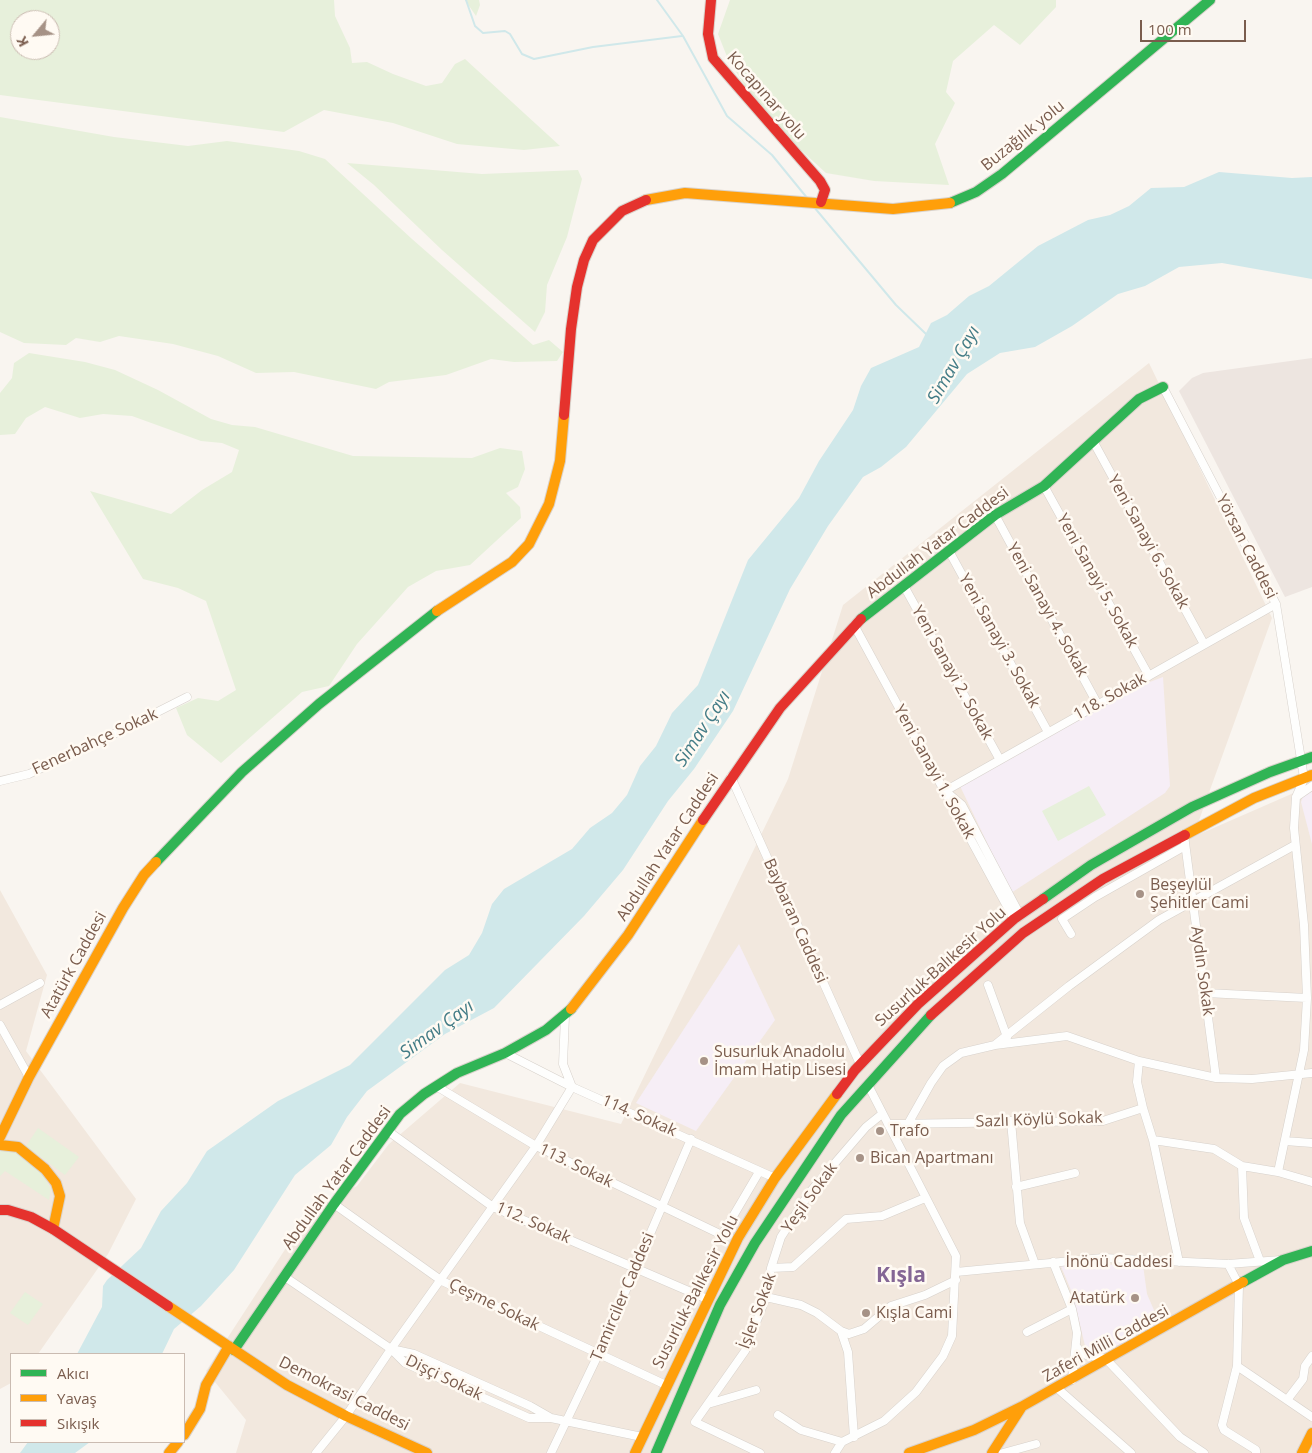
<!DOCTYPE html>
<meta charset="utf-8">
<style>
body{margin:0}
#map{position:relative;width:1312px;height:1453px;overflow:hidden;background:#f9f5f0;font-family:"Open Sans",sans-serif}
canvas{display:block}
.legend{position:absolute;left:10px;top:1353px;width:175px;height:90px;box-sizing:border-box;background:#fffaf3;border:1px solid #cabbb1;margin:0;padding:6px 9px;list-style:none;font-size:15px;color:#7a5c4d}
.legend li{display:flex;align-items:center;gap:10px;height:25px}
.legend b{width:25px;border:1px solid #cabbb1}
.north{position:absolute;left:10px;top:10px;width:50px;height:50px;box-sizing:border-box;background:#fffaf3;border:1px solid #cabbb1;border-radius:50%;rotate:242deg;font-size:14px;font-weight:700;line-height:20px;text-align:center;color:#7a5c4d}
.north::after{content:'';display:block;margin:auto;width:18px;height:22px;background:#a69286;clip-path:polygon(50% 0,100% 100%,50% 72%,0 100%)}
.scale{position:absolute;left:1140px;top:20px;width:106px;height:22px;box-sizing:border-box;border:2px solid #7a5c4d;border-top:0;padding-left:6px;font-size:15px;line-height:18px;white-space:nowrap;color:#7a5c4d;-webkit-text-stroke:4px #fffaf3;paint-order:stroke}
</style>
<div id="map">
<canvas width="1312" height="1453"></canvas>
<ul class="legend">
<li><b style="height:6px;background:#30b455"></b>Akıcı</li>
<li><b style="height:6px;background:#ff9f0a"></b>Yavaş</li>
<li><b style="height:6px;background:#e5322d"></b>Sıkışık</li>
</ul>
<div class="north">K</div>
<div class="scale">100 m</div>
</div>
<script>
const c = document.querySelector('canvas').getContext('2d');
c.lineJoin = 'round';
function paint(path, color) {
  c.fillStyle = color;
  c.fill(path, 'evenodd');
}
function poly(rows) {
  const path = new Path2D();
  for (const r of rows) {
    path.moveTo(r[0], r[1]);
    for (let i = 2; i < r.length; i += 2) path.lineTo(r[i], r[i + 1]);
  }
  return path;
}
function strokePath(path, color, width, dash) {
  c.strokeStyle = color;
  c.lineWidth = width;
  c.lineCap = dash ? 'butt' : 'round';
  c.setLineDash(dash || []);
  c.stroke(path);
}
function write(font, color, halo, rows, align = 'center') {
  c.font = font + ' "Open Sans",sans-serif';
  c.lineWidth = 5;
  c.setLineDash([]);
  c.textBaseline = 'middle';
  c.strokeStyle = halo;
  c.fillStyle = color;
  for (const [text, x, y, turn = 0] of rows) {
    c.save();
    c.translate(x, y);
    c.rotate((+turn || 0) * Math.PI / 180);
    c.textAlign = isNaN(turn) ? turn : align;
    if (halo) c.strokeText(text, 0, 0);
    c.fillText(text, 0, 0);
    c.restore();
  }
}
paint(poly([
 [1149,363,1272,618,1193,837,1312,785,1312,1453,236,1453,246,1420,206,1371,310,1211,357,1186,389,1144,460,1083,621,1124,788,779,843,605],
 [0,890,47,975,26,1051,136,1199,108,1254,38,1354,11,1354,11,1383,0,1389]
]), '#f2e8de');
paint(poly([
 [1312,358,1312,587,1285,597,1179,391,1192,378,1203,373]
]), '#ede5e0');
paint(poly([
 [1163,677,1170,786,1165,793,1011,893,960,786,1134,688],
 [1312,792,1312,844,1301,802,1304,794],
 [739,944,775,1020,696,1131,636,1103],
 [1060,1264,1143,1265,1147,1294,1160,1324,1133,1339,1094,1354,1086,1350,1073,1295]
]), '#f6eef6');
paint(poly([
 [0,0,334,0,335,16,350,48,352,63,367,62,393,74,426,86,442,83,455,64,465,59,560,146,524,150,457,144,393,123,324,110,284,132,0,95],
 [20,20,50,20,50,50,20,50],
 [465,0,479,0,480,5,476,16],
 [730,0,1056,0,1056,7,1020,45,994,25,953,61,946,92,955,103,935,144,949,185,874,181,826,173,790,140,747,89,728,59,718,34],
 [0,117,114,137,188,146,227,141,299,151,325,159,412,239,533,345,549,340,563,352,557,361,514,362,491,359,446,375,389,382,376,389,294,372,256,373,218,356,173,344,119,336,100,342,76,338,66,345,24,343,0,332],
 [347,163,482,174,578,170,582,179,567,237,547,285,545,312,535,332,442,250,374,185],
 [29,353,85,362,115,370,158,390,211,419,232,425,255,427,353,456,472,458,500,448,522,451,525,469,518,487,506,493,520,507,521,518,470,565,436,571,408,587,357,644,329,686,302,692,221,763,187,735,176,708,198,698,218,701,236,690,206,601,178,588,143,579,90,491,171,514,202,490,232,472,239,450,222,443,201,441,132,416,103,414,80,418,45,407,26,418,15,434,0,435,0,393,12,378,14,363],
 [1089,786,1106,815,1058,841,1042,811],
 [38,1128,79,1157,65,1175,26,1146],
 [12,1148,43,1175,51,1189,49,1200,5,1171,0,1176,0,1149],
 [25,1292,43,1304,28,1325,10,1313]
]), '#e7f0db');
paint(poly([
 [1219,172,1292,178,1312,177,1312,279,1222,263,1179,267,1145,286,1118,294,1072,326,1035,347,1000,353,967,374,906,447,881,467,863,477,828,526,790,589,733,711,694,769,668,801,623,870,584,916,494,1008,445,1034,367,1091,347,1117,331,1145,295,1175,234,1270,201,1306,174,1329,162,1354,77,1354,102,1307,103,1286,107,1280,141,1248,161,1211,187,1183,207,1151,278,1101,350,1065,445,970,469,955,482,933,492,904,504,889,572,849,590,828,612,813,627,795,640,766,656,746,672,713,698,685,748,560,799,498,819,461,853,410,861,386,871,368,919,347,931,323,947,315,969,296,989,286,1038,246,1088,220,1110,215,1129,206,1151,188,1184,187],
 [28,1442,90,1442,75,1453,20,1453]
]), '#d0e8ea');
strokePath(poly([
 [466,0,475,26,483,33,505,31,510,34,522,54,534,59,593,47,682,36],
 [657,0,683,36,727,116,772,155,808,199],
 [814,207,896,305,926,334]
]), '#d0e8ea', 2);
const street = poly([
 [1163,387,1276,604,1304,778],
 [1093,441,1204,644],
 [1044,486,1149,676],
 [995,515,1098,705],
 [949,551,1048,732],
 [904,586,1000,760],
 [854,625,1014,919],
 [731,777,860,1064],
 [0,781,29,774,106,738,187,697],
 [945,791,1276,604],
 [949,794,962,805,1020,915],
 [1296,797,1312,786],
 [1184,835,1216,1078],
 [1071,934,1062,919,1095,897,1185,846],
 [988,985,1007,1037],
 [1206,993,1307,998],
 [0,1005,40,983],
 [0,1025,29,1077],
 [996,1044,1069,986,1159,920,1295,845],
 [505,1053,572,1087,775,1178],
 [1139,1061,1137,1082,1143,1108],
 [436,1086,536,1146,722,1235,759,1172],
 [1011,1121,1020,1223,1035,1264],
 [909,1122,931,1083,943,1066,961,1053,995,1045,1067,1036,1139,1061,1216,1078,1252,1079,1312,1073],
 [888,1124,1103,1121,1143,1108,1153,1140,1214,1149,1242,1166,1244,1218,1260,1261],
 [388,1131,493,1207,707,1299],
 [1153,1140,1179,1262],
 [1285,1141,1312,1143],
 [1242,1166,1278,1172,1312,1182],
 [1278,1172,1304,1050,1307,998,1304,925,1294,828,1296,797,1304,779],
 [1016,1187,1075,1173],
 [334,1204,442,1281,666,1385],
 [1053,1262,1072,1309,1077,1333,1072,1380],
 [1228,1264,1239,1285,1237,1366,1312,1417],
 [771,1268,781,1237,810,1192,866,1127,882,1114],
 [956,1272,1103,1258,1228,1264,1281,1260],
 [285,1277,391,1349],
 [766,1297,801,1305,817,1313,841,1331,849,1334,864,1329,891,1306,925,1295,956,1280],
 [841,1331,848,1352,854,1437],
 [1027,1332,1072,1309],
 [1076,1346,1082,1354,1106,1359,1180,1437,1204,1453],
 [1237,1366,1222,1425,1224,1430,1256,1450,1256,1453],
 [1057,1388,1131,1453],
 [1287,1400,1303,1379,1305,1366,1312,1356],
 [708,1404,756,1390],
 [778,1415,801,1430,842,1442],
 [551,1418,530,1406,414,1354,391,1349,405,1363,529,1418,551,1418,642,1437],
 [316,1453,346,1416,391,1349,536,1146,572,1087,563,1064,565,1016],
 [551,1453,598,1355,691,1139],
 [760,1453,695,1422,745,1351,766,1297,771,1268,793,1267,846,1219,882,1216,925,1198],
 [835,1453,842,1442,884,1421,916,1392,943,1356,952,1336,956,1256,868,1085],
 [1003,1453,1036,1444]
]);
const fast = poly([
 [950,203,976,192,1002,174,1210,0],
 [861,619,995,515,1044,486,1139,399,1163,387],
 [156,862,242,772,319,704,437,611],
 [1043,899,1091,865,1192,807,1270,772,1312,757],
 [1243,1282,1283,1260,1312,1251],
 [234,1350,334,1204,400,1114,424,1094,457,1073,505,1053,546,1030,571,1009],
 [656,1453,720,1305,755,1243,841,1115,931,1015]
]);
const slow = poly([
 [646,200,685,193,893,209,950,203],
 [437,611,512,562,529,544,549,504,560,461,564,415],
 [1185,835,1254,798,1312,775],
 [571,1009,628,935,703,820],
 [0,1137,29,1077,123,908,144,875,156,862],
 [0,1145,18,1147,45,1169,56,1183,60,1196,53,1229],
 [168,1306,287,1385,346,1416,427,1453],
 [184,1435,200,1409,206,1385,229,1346],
 [169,1453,178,1442],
 [635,1453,738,1238,775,1178,837,1094],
 [909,1453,974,1430,1021,1407,1243,1282],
 [992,1453,1021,1408],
 [1302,1453,1312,1433]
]);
const jam = poly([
 [711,0,708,34,713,58,820,181,825,190,821,202],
 [564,415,571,329,577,287,584,260,593,240,622,211,646,200],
 [703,820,780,708,861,619],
 [931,1015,1023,933,1103,879,1185,835],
 [837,1094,855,1070,918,1004,1014,919,1043,899],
 [0,1210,8,1210,31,1217,53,1229,168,1306]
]);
strokePath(street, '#d7d1cb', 9);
strokePath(fast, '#d9d2cb', 12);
strokePath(slow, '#d9d2cb', 12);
strokePath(jam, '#d9d2cb', 12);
strokePath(street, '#fefefd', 8);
strokePath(fast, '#30b455', 10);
strokePath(slow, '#ff9f0a', 10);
strokePath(jam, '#e5322d', 10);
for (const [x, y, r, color] of [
 [1140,894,5,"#a69286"],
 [704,1061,5,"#a69286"],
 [880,1131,5,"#a69286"],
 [860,1158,5,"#a69286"],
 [1135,1298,5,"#a69286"],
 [866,1313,5,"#a69286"]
]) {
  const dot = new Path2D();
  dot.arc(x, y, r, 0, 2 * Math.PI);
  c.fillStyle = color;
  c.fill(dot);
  strokePath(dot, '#fffaf3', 2);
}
write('16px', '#7a5c4d', '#fffaf3', [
 ["Kocapınar yolu",766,96,49],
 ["Buzağılık yolu",1023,136,-39],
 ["Yeni Sanayi 6. Sokak",1148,542,61],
 ["Abdullah Yatar Caddesi",938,543,-37],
 ["Yörsan Caddesi",1246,547,63],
 ["Yeni Sanayi 5. Sokak",1097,581,61],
 ["Yeni Sanayi 4. Sokak",1047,610,61],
 ["Yeni Sanayi 3. Sokak",999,641,61],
 ["Yeni Sanayi 2. Sokak",952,673,61],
 ["118. Sokak",1110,697,-29],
 ["Fenerbahçe Sokak",95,742,-25],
 ["Yeni Sanayi 1. Sokak",934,772,61],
 ["Abdullah Yatar Caddesi",668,847,-57],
 ["Baybaran Caddesi",795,921,66],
 ["Atatürk Caddesi",74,965,-61],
 ["Susurluk-Balıkesir Yolu",941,967,-42],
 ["Aydın Sokak",1202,971,82],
 ["114. Sokak",639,1116,24],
 ["Sazlı Köylü Sokak",1039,1120,-2],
 ["113. Sokak",576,1166,26],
 ["Abdullah Yatar Caddesi",337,1178,-54],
 ["Yeşil Sokak",810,1198,-54],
 ["112. Sokak",533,1223,24],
 ["İnönü Caddesi",1119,1262],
 ["Susurluk-Balıkesir Yolu",696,1292,-63],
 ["Tamirciler Caddesi",623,1297,-67],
 ["Çeşme Sokak",494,1305,26],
 ["İşler Sokak",758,1311,-70],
 ["Zaferi Milli Caddesi",1106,1344,-29],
 ["Dişçi Sokak",444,1378,26],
 ["Demokrasi Caddesi",344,1394,27]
]);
write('16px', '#7a5c4d', '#fffaf3', [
 ["Beşeylül",1150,885],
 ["Şehitler Cami",1150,903],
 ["Susurluk Anadolu",714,1052],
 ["İmam Hatip Lisesi",714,1070],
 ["Trafo",890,1131],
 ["Bican Apartmanı",870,1158],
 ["Atatürk",1125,1298,"right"],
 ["Kışla Cami",876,1313]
], 'left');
write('italic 18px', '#437c86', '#fffaf3', [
 ["Simav Çayı",954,365,-60],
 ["Simav Çayı",703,729,-57],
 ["Simav Çayı",437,1030,-36]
]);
write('bold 21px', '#846695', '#fffaf3', [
 ["Kışla",901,1276]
]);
</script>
